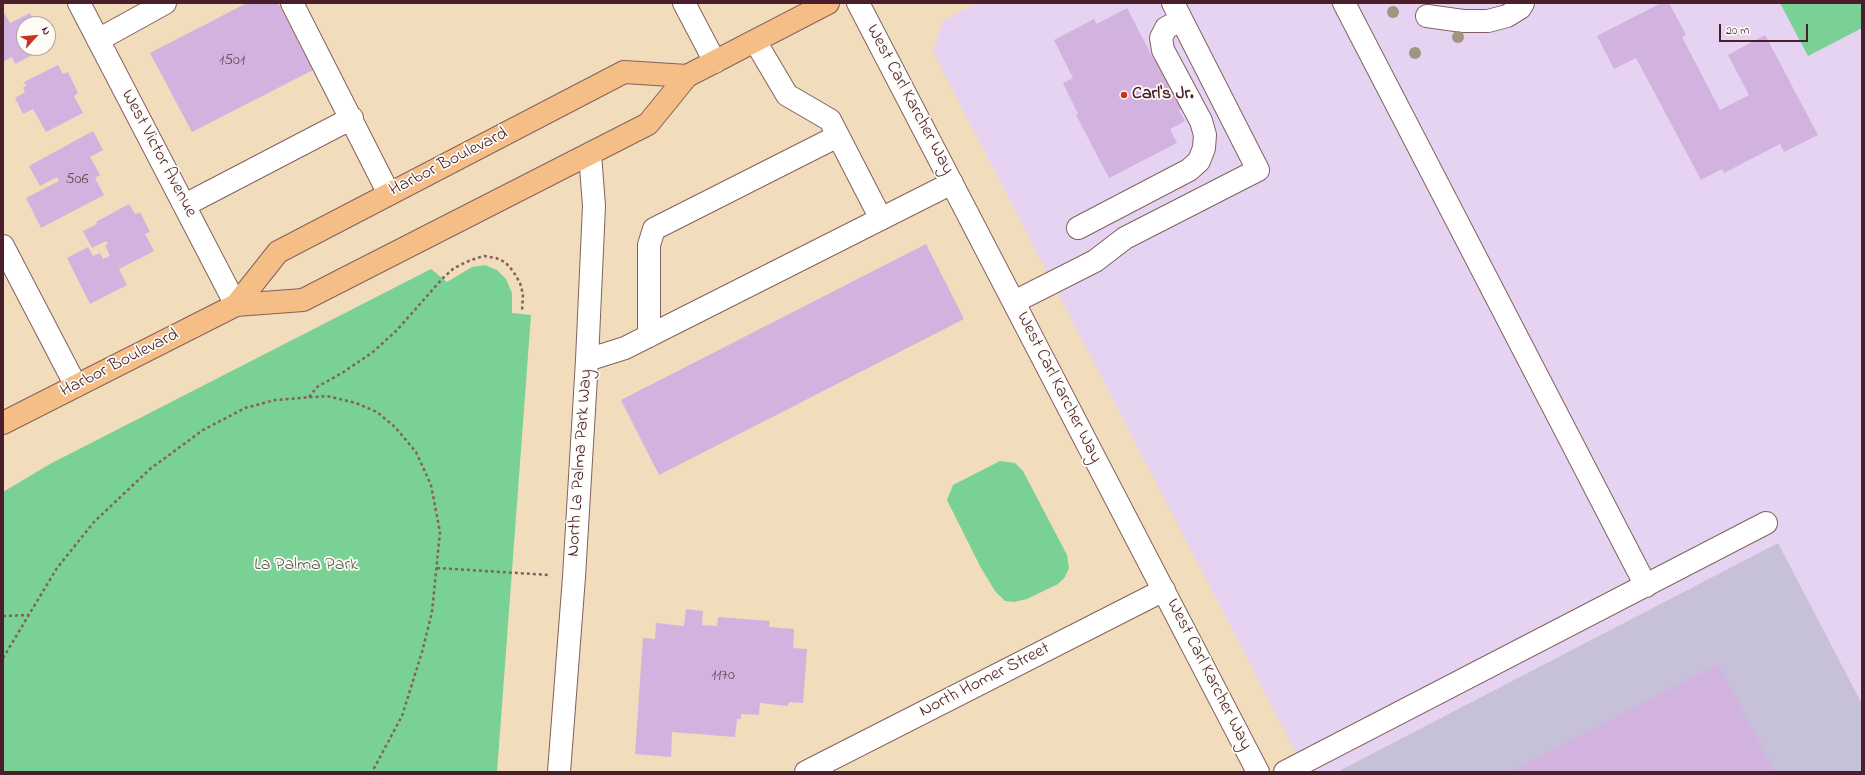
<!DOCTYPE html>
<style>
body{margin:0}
#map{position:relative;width:1865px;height:775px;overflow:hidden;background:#f1dcbc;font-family:"Indie Flower",sans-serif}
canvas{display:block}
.frame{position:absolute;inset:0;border:4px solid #4a1f2b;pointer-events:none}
.north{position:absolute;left:16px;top:16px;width:40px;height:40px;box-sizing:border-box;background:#fdfcf7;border:1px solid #b5a4a5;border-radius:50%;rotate:63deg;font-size:11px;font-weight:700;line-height:16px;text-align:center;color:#4a1f2b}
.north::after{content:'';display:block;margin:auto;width:14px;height:18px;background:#c8321e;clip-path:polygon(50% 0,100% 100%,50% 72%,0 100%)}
.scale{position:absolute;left:1719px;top:24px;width:89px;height:18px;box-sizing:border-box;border:2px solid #4a1f2b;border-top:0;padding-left:5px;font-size:12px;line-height:14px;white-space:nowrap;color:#4a1f2b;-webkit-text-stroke:3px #fdfcf7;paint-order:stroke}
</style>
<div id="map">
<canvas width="1865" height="775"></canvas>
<div class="frame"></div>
<div class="north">N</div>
<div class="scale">20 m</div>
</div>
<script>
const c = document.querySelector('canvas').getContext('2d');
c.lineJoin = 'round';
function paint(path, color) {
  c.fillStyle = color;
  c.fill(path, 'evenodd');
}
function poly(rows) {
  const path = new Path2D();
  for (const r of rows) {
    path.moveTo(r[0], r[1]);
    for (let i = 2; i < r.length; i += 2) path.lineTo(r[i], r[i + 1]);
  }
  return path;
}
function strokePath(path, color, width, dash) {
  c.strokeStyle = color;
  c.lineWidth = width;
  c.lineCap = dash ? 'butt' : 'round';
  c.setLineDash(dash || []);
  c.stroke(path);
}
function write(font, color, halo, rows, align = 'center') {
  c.font = font + ' "Indie Flower",sans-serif';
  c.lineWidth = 3.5;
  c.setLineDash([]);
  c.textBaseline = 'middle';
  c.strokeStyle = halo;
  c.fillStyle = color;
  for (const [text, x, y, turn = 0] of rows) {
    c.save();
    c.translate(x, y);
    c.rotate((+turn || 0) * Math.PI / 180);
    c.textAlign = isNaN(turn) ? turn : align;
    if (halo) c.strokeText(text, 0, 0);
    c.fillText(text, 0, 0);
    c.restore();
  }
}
paint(poly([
 [977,3,1862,3,1862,704,1778,543,1337,772,1306,772,933,52,943,21]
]), '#e5d3f1');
paint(poly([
 [1778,543,1862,704,1862,772,1337,772]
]), '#c7c0d9');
paint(poly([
 [1780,3,1862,3,1862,28,1808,56],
 [485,265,497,270,506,279,512,293,512,313,531,315,497,772,3,772,3,492,50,464,431,269,447,282,472,267],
 [1000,461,1015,463,1023,471,1067,555,1069,568,1065,577,1058,584,1027,599,1014,602,1005,601,995,591,981,568,947,500,953,485]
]), '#7ad196');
paint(poly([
 [247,3,278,3,313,70,192,132,150,53],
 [1661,3,1669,3,1686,35,1682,37,1720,110,1749,95,1728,55,1765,35,1818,135,1784,152,1780,144,1724,173,1722,169,1701,180,1636,58,1614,69,1597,36],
 [1127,8,1154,60,1160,57,1186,106,1179,110,1185,121,1170,129,1177,143,1109,178,1076,115,1078,114,1063,83,1073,78,1054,40,1094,19,1097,24],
 [3,11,10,23,30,13,36,24,24,24,24,48,45,48,15,64,12,57,3,62],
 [58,65,63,74,68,72,78,93,74,96,83,113,46,132,33,109,23,114,15,98,25,92,23,87,26,86,24,82],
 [93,131,103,150,90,157,100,175,95,178,104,195,41,228,26,198,59,181,57,177,40,186,29,166],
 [129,204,135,214,140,212,150,232,145,234,154,251,119,269,127,285,90,304,67,258,88,247,93,256,100,253,103,259,110,256,105,245,108,244,106,241,92,248,83,231,97,224,96,222],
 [926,244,964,319,659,475,621,400],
 [686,609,703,611,702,625,717,626,718,617,770,621,769,627,794,629,793,648,807,649,803,703,789,702,788,706,760,703,759,715,741,714,741,719,737,719,735,737,672,732,671,757,635,754,643,638,655,639,656,623,684,626],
 [1718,664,1775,772,1510,772]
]), '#d2b3df');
const minor = poly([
 [79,3,236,305],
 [292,3,389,194],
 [684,3,715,62],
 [858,3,1258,772],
 [1344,3,1646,586],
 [1427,16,1463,21,1488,21,1507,16,1520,8,1523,3],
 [98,40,165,3],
 [755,41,787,95,830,120,881,219],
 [185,205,352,118],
 [1078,228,1189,170,1199,161,1204,148,1205,135,1201,121,1163,50,1161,38,1166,28,1181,20],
 [3,246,76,386],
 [1014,302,1095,261,1125,238,1258,170,1173,3],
 [649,336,649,245,654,229,838,136],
 [587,360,625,348,952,183],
 [559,772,574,577,587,360,594,206,590,154],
 [806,772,1164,590],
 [1285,772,1766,523]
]);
const major = poly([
 [236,305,278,252,624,72,687,76],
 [3,423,236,305,303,300,648,124,687,76,828,3]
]);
strokePath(minor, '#84615e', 24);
strokePath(major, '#84615e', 24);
strokePath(poly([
 [309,397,317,387,342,373,373,352,397,330,443,278,454,268,471,260,484,256,496,258,505,262,513,271,520,283,523,294,522,312],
 [437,568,549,575],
 [3,616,28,615],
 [3,658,57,568,94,522,150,469,203,430,245,408,275,400,327,396,356,403,377,412,395,427,416,452,431,485,440,532,432,612,422,652,402,716,372,772]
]), '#84615e', 2.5, [3, 3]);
strokePath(minor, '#fff', 22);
strokePath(major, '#f5be86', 22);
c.fillStyle = '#9e9681';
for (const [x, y] of [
 [1393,12],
 [1458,37],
 [1415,53]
]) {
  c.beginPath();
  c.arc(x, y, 6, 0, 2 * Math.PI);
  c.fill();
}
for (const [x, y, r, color] of [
 [1124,95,4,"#c8321e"]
]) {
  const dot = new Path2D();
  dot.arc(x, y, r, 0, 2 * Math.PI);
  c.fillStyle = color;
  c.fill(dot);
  strokePath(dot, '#fdfcf7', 1.5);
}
write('16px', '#6c4458', null, [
 ["1501",232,61],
 ["506",77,180],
 ["1170",723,676]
]);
write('bold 18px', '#4a1f2b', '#fdfcf7', [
 ["Carl's Jr.",1132,95]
], 'left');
write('18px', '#4a1f2b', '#fdfcf7', [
 ["West Carl Karcher Way",909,100,62],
 ["West Victor Avenue",158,154,62],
 ["Harbor Boulevard",449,163,-27],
 ["Harbor Boulevard",120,364,-27],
 ["West Carl Karcher Way",1058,388,63],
 ["North La Palma Park Way",581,463,-86],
 ["West Carl Karcher Way",1208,675,63],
 ["North Homer Street",985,681,-27]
]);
write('18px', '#5b5d50', '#fdfcf7', [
 ["La Palma Park",306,566]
]);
</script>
